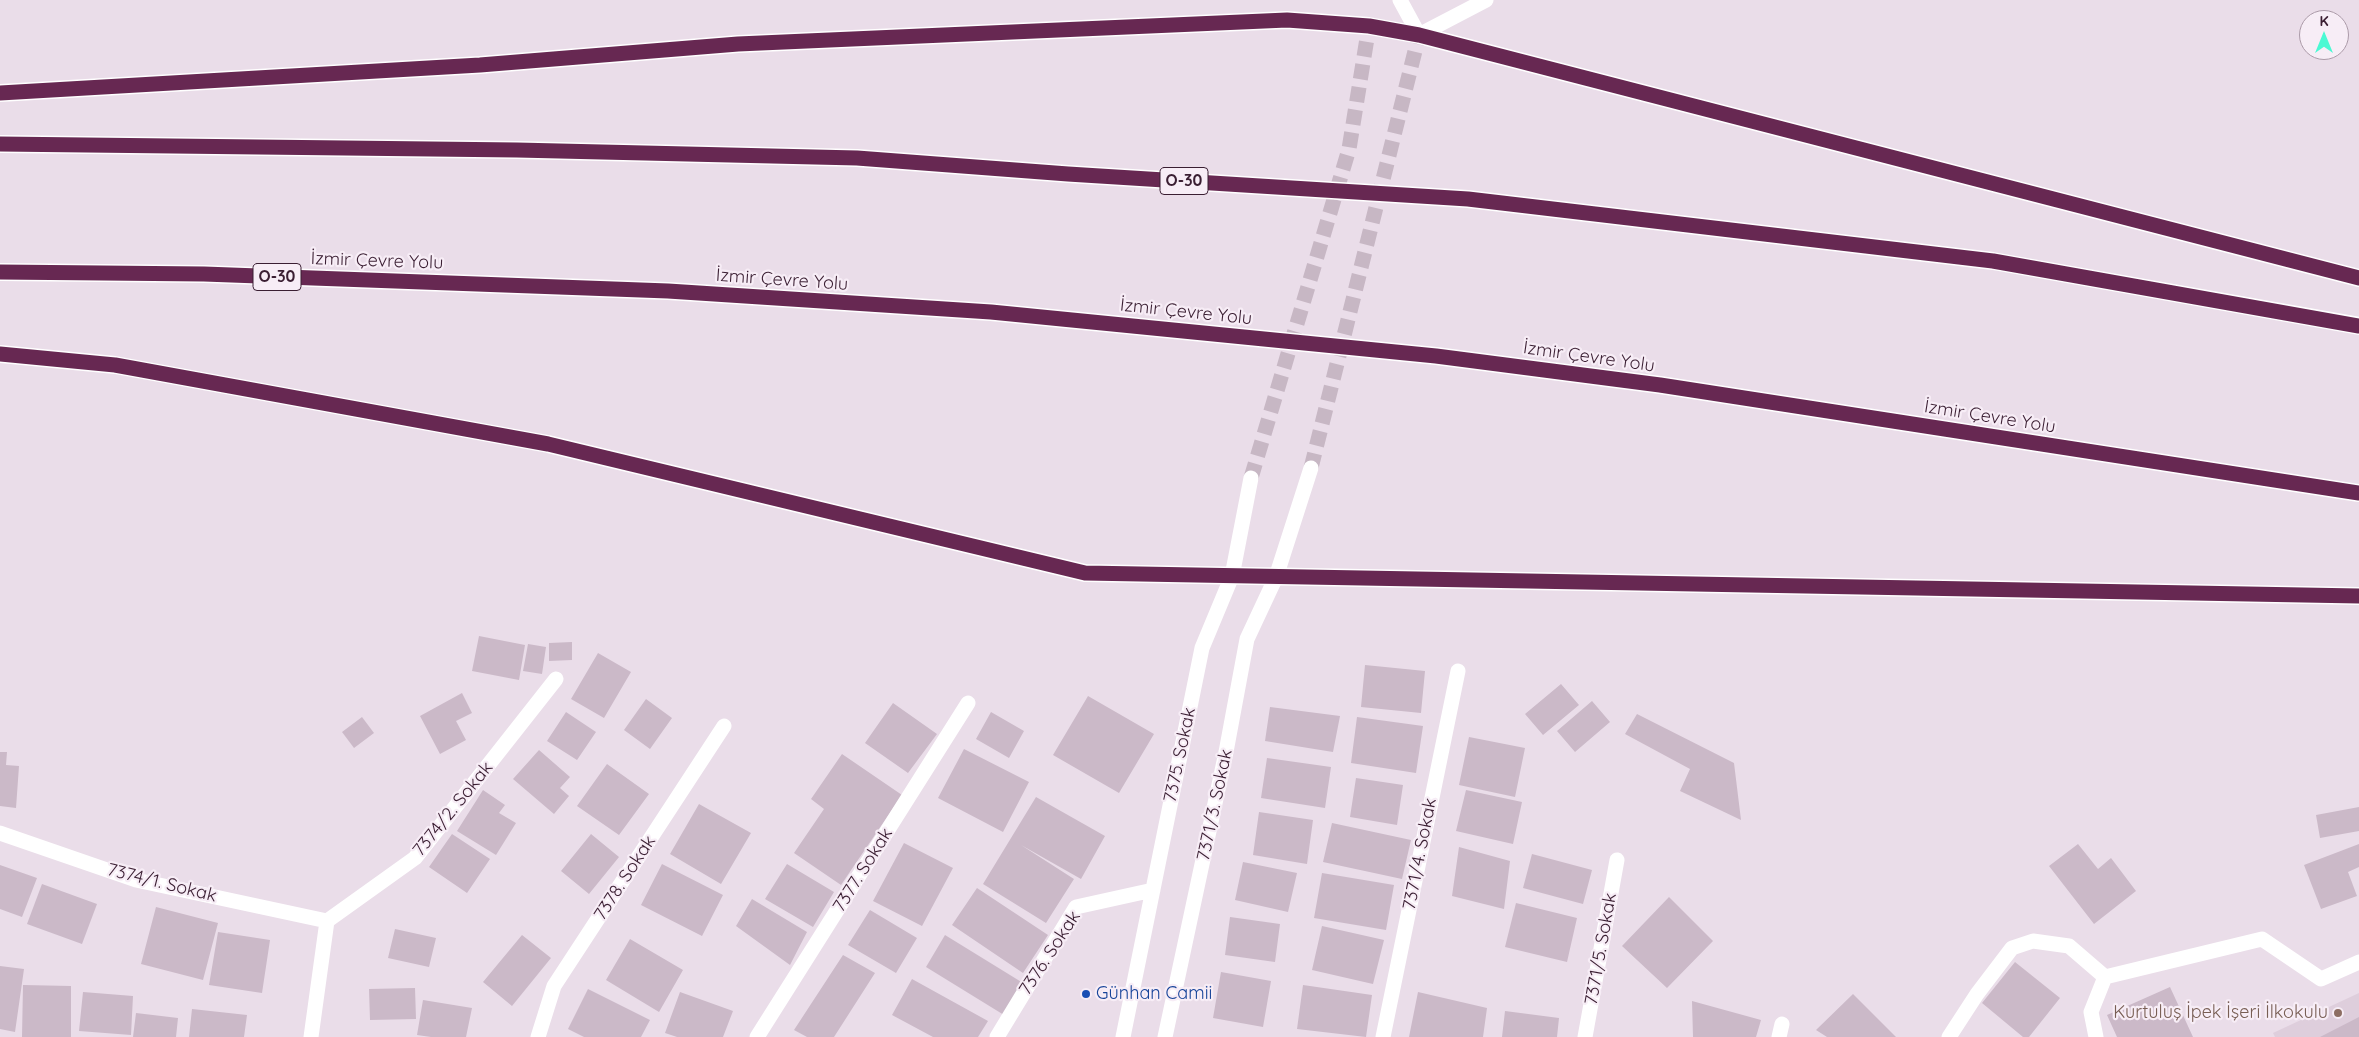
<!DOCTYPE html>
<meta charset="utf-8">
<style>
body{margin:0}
#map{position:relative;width:2359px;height:1037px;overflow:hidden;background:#eadde9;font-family:Quicksand,sans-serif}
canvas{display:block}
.north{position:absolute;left:2299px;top:10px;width:50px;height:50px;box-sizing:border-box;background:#f7edf6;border:1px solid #ab9aa8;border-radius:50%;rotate:0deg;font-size:14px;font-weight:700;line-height:20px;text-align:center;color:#3a1e32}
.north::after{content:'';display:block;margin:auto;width:18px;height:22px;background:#4bf9d3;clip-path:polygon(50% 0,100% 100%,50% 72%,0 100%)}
</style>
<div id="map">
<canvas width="2359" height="1037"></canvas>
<div class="north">K</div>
</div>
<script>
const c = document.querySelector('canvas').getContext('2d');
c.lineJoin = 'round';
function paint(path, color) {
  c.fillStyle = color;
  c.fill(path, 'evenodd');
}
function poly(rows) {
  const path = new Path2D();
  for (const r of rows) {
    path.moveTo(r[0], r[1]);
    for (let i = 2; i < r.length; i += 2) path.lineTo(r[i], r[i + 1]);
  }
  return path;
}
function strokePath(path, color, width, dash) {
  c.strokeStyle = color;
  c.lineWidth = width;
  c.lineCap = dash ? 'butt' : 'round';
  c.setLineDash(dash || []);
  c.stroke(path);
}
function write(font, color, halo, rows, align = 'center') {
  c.font = font + ' Quicksand,sans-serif';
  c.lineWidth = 4.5;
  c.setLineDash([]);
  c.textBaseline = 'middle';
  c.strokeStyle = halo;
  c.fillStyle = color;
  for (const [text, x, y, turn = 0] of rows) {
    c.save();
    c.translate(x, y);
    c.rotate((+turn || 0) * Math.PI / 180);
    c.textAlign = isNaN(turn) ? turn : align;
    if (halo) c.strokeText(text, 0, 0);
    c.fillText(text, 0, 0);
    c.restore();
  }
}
paint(poly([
 [2359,993,2359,1037,2275,1037,2273,1033]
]), '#decedc');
paint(poly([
 [479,636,525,645,519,680,472,671],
 [572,642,572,660,549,661,549,643],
 [528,644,546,647,542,674,523,671],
 [598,653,631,672,604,718,571,699],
 [1365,665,1425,671,1421,713,1361,707],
 [1561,684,1579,705,1543,735,1525,714],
 [462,693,472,713,456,721,466,740,440,754,420,716],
 [1088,696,1154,734,1119,793,1053,755],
 [646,699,672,718,650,749,624,730],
 [1592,701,1610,722,1575,752,1557,731],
 [893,703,937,734,908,773,865,743],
 [1270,707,1340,716,1333,752,1265,741],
 [566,712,596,732,577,760,547,741],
 [991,712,1024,731,1009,758,976,739],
 [1637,714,1734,763,1741,820,1680,791,1690,769,1625,734],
 [362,717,374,733,354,748,342,732],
 [1357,717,1423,726,1416,773,1351,763],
 [1469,737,1525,748,1515,797,1459,785],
 [964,749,1029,782,1003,832,938,798],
 [539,750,570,777,560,788,569,796,554,814,513,779],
 [0,752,7,752,6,765,19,766,16,808,0,806],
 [842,754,902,795,841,885,794,853,824,809,811,799],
 [1267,758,1331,767,1325,808,1261,798],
 [607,764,649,794,619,835,577,806],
 [1356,778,1403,785,1397,825,1350,817],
 [483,790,505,805,499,813,516,823,496,855,457,831],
 [1466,790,1522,802,1513,844,1456,831],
 [1036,797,1105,836,1081,879,1021,845,1074,879,1046,923,983,884],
 [699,804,751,833,721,884,670,854],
 [2359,807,2359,831,2320,838,2316,815],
 [1259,812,1313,820,1307,864,1253,855],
 [1332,823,1411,840,1402,879,1323,862],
 [452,834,490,859,467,893,429,867],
 [591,834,619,857,589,894,561,871],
 [904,843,953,868,922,926,873,901],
 [2078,844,2098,869,2111,858,2136,891,2094,924,2049,866],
 [2359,844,2359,867,2348,872,2357,896,2321,909,2304,865],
 [1459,847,1510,861,1504,909,1452,896],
 [1532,854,1592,870,1583,904,1523,888],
 [1243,862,1297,873,1288,912,1235,900],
 [662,864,723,895,702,936,641,905],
 [787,864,834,892,813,927,765,899],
 [0,865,37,878,22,917,0,909],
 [1322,873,1394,885,1386,930,1314,918],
 [42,884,97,904,82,944,27,924],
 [977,888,1048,935,1023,973,952,925],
 [1669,897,1713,941,1667,988,1622,946],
 [752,899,807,932,790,965,736,926],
 [1516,903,1577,918,1567,962,1505,947],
 [156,907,218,923,203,980,141,964],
 [870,910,917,938,896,973,848,945],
 [1230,917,1280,924,1275,962,1225,955],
 [1322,926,1384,940,1373,984,1312,970],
 [395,929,436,938,429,967,388,958],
 [218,932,270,940,262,993,209,985],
 [522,935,551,958,512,1006,483,982],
 [945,935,1023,983,1004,1015,926,967],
 [630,939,683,970,659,1012,606,980],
 [843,955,875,973,843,1023,834,1037,807,1037,794,1030],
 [2015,962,2060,998,2029,1037,2023,1037,1982,1003],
 [0,966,24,969,15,1032,0,1029],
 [1221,972,1271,981,1263,1027,1213,1018],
 [912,979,988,1021,978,1037,933,1037,892,1015],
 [23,985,71,986,71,1037,22,1037],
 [1303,985,1372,995,1366,1037,1297,1029],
 [2170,987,2193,1037,2117,1037,2107,1015],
 [415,988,416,1019,370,1020,369,989],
 [588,989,650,1020,641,1037,584,1037,568,1029],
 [83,992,133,996,131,1035,79,1031],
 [680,992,733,1011,723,1037,677,1037,665,1033],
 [1418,992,1487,1008,1483,1037,1409,1037],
 [1853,994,1896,1037,1827,1037,1816,1030],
 [423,1000,472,1008,466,1037,431,1037,417,1035],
 [1692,1001,1761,1020,1756,1037,1693,1037],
 [192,1009,247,1015,244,1037,189,1037],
 [1505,1011,1559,1018,1557,1037,1502,1037],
 [136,1013,178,1018,176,1037,133,1037],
 [2359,1017,2359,1037,2320,1037]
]), '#cbb9c8');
strokePath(poly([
 [1311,468,1419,35],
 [1251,478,1349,149,1369,26]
]), '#c7b7c4', 15, [15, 8]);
const highway = poly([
 [0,93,480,65,738,44,1287,20,1369,26,1419,35,2359,278],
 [0,144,517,150,857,158,1068,174,1468,199,1993,261,2359,326],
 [0,272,204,274,668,291,991,312,1436,356,1660,385,2359,493],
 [0,354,115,365,548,444,1085,573,2359,596]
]);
strokePath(highway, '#fff', 18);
strokePath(poly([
 [1400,0,1419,35,1486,0],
 [0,833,136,880,327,921],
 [2105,977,2262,939,2321,979,2359,962],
 [311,1037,327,921,415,858,556,679],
 [538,1037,554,986,724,726],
 [757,1037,968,703],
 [997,1037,1076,907,1153,890],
 [1123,1037,1202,648,1232,576,1251,478],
 [1165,1037,1226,752,1247,639,1276,577,1311,468],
 [1383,1037,1458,671],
 [1585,1037,1617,860],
 [1779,1037,1782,1024],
 [1949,1037,1977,994,2012,948,2033,941,2069,946,2105,977],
 [2096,1037,2091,1012,2105,977]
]), '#fff', 15);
strokePath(highway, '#672852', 15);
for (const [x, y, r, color] of [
 [1086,994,5,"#1a4fb4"],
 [2338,1013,5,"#8d6e63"]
]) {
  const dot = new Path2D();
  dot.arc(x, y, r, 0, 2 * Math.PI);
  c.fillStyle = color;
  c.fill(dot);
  strokePath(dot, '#f7edf6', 2);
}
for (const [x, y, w] of [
 [1184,181,48],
 [277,277,48]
]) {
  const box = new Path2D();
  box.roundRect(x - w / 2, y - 13.5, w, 27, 4);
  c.fillStyle = '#f7edf6';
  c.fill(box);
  strokePath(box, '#3a1e32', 1);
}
write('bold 16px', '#3a1e32', null, [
 ["O-30",1184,181],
 ["O-30",277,277]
]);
write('18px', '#3a1e32', '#f7edf6', [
 ["İzmir Çevre Yolu",377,261,2],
 ["İzmir Çevre Yolu",782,280,4],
 ["İzmir Çevre Yolu",1186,312,6],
 ["İzmir Çevre Yolu",1589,357,8],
 ["İzmir Çevre Yolu",1990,417,9],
 ["7375. Sokak",1180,755,-78],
 ["7371/3. Sokak",1215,805,-78],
 ["7374/2. Sokak",453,809,-51],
 ["7371/4. Sokak",1420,854,-79],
 ["7377. Sokak",863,870,-58],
 ["7378. Sokak",625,878,-57],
 ["7374/1. Sokak",162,883,14],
 ["7371/5. Sokak",1601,949,-80],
 ["7376. Sokak",1050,953,-57]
]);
write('18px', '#164399', '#f7edf6', [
 ["Günhan Camii",1096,994]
], 'left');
write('18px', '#785e54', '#f7edf6', [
 ["Kurtuluş İpek İşeri İlkokulu",2328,1013]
], 'right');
</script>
